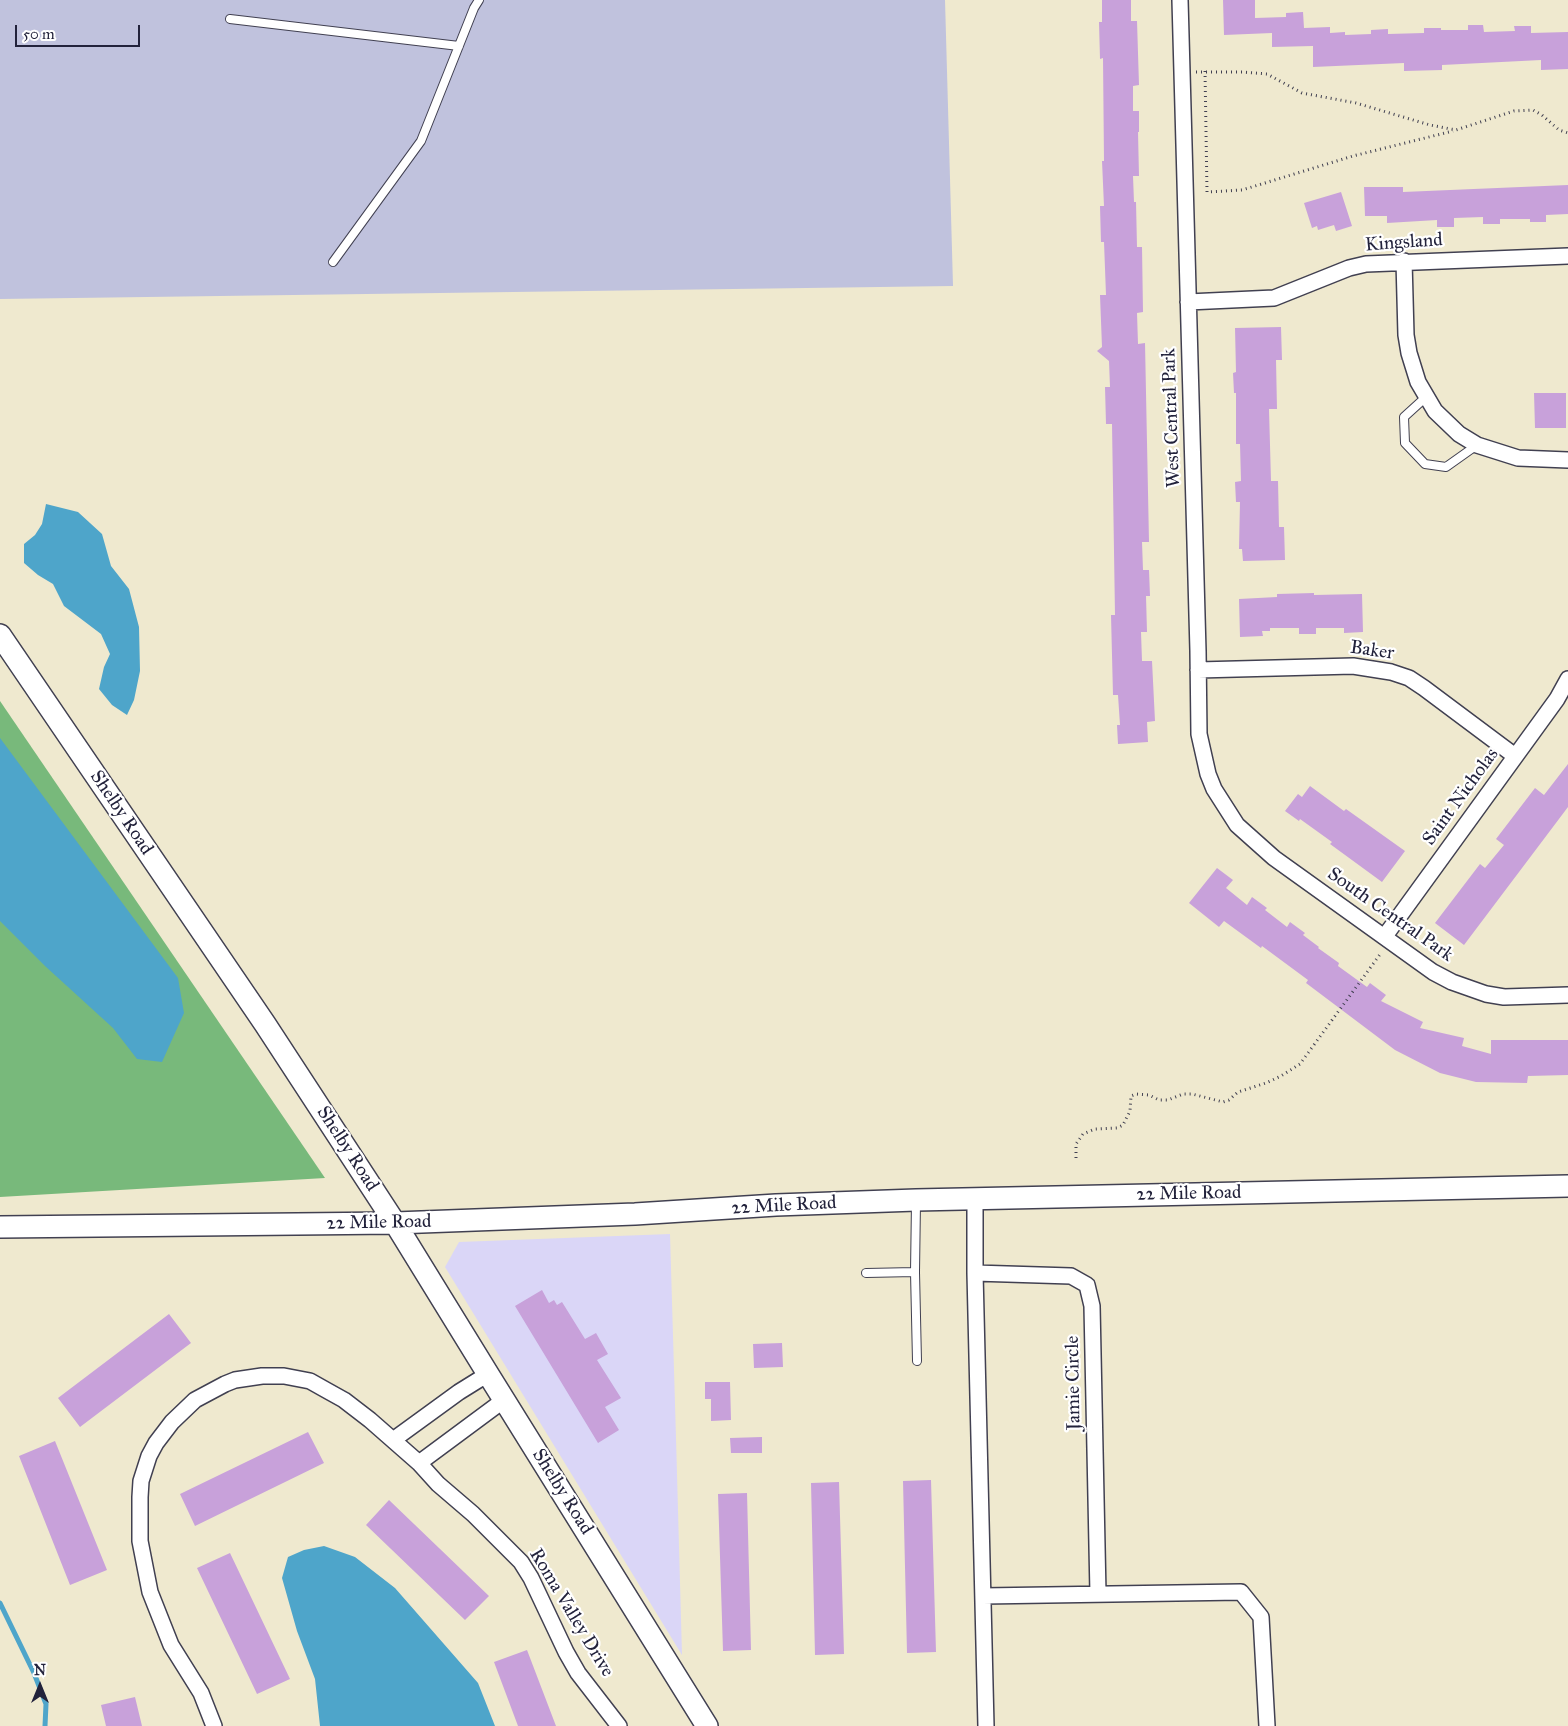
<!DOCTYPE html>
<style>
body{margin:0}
#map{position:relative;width:1568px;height:1726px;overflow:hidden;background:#efe9cf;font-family:"IM FELL Great Primer",serif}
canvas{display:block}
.north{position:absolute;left:15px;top:1661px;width:50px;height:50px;-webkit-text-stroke:4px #fff;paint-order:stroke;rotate:0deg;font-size:14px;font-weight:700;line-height:20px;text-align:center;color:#22223b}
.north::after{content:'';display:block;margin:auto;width:18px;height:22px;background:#22223b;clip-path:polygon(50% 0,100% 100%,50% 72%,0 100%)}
.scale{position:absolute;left:15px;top:25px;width:125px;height:22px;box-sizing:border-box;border:2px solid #22223b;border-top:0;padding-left:6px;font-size:15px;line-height:18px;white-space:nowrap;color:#22223b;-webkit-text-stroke:4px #fff;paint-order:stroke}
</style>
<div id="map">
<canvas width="1568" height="1726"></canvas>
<div class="north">N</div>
<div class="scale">50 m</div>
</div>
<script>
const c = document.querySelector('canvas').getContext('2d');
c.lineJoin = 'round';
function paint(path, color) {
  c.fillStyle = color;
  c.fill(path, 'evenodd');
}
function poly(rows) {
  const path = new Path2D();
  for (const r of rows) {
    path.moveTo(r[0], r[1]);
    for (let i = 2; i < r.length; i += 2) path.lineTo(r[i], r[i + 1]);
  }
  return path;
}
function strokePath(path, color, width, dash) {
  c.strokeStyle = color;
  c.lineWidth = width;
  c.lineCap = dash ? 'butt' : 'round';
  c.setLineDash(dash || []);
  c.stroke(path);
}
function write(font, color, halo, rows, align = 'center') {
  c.font = font + ' "IM FELL Great Primer",serif';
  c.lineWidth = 4.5;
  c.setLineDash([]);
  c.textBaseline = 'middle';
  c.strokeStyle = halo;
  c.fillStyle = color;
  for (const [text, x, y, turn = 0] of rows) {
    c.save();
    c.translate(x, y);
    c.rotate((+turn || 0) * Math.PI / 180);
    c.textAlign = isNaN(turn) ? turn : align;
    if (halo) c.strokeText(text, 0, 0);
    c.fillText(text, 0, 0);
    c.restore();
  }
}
paint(poly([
 [670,1234,676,1438,682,1655,445,1267,459,1242]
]), '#dad6f7');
paint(poly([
 [0,0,945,0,953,286,0,299]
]), '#c0c2dd');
paint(poly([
 [0,701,325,1178,0,1197]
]), '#78b97b');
paint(poly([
 [46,504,78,512,102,534,111,566,129,589,139,627,140,671,134,700,127,715,112,705,99,689,104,667,110,654,101,634,64,606,53,584,38,575,24,563,24,544,35,535,42,524],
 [0,738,178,978,184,1013,162,1062,137,1059,113,1028,45,966,0,921],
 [324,1546,355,1557,395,1588,478,1683,495,1726,320,1726,315,1679,297,1631,282,1578,288,1557,304,1550]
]), '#4ea5ca');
strokePath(poly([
 [0,1603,34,1673,46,1704,45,1726]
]), '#4ea5ca', 5);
paint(poly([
 [1102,0,1131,0,1131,21,1137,21,1139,85,1133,86,1133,111,1139,111,1139,132,1138,132,1139,176,1133,176,1134,202,1136,202,1137,247,1142,247,1143,312,1137,313,1138,344,1145,343,1149,542,1142,542,1143,570,1149,570,1150,596,1146,596,1147,632,1141,632,1142,661,1152,661,1155,721,1147,722,1148,742,1118,744,1117,725,1120,725,1118,695,1113,695,1111,615,1115,615,1112,424,1106,424,1105,387,1110,387,1109,361,1097,351,1102,347,1100,295,1106,295,1104,242,1101,242,1100,206,1104,206,1102,161,1104,161,1103,58,1100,59,1099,22,1102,22],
 [1223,0,1255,0,1255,18,1286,17,1286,13,1303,12,1304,28,1330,27,1330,33,1345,32,1345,35,1371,34,1371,30,1388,29,1388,34,1424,33,1424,28,1441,28,1441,30,1468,30,1468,25,1483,25,1484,32,1515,31,1514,26,1531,26,1531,33,1568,32,1568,69,1541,70,1541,60,1442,65,1442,70,1404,71,1404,63,1313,67,1313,46,1272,47,1272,33,1224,35],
 [1568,185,1568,214,1546,215,1546,222,1530,222,1530,219,1500,219,1500,224,1483,224,1483,217,1454,218,1454,227,1437,227,1437,220,1387,223,1387,216,1365,216,1364,187,1403,187,1403,192],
 [1341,192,1352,226,1336,231,1334,225,1318,230,1317,226,1312,228,1304,203],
 [1281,327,1282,360,1276,360,1277,409,1269,409,1271,481,1278,481,1279,527,1284,527,1285,560,1243,561,1242,549,1239,549,1240,502,1236,502,1235,482,1241,481,1240,444,1236,444,1236,393,1234,393,1233,373,1236,372,1235,328],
 [1534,393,1566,393,1566,428,1535,428],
 [1314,593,1314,595,1362,594,1363,632,1344,633,1344,628,1316,628,1316,634,1299,634,1299,628,1270,628,1270,631,1262,631,1263,636,1240,637,1239,599,1277,597,1277,594],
 [1568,764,1568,807,1464,945,1435,923,1480,864,1485,868,1504,845,1496,839,1535,788,1544,795],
 [1310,786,1344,811,1346,809,1405,851,1382,882,1330,844,1332,842,1300,819,1299,821,1285,811,1298,794,1302,797],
 [1217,868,1233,880,1226,888,1247,905,1252,897,1267,908,1265,910,1287,927,1290,922,1305,933,1303,935,1319,947,1318,948,1339,963,1338,966,1367,987,1370,983,1386,995,1381,1001,1423,1022,1420,1028,1464,1038,1462,1046,1491,1054,1491,1040,1568,1040,1568,1075,1528,1076,1527,1083,1476,1082,1440,1073,1395,1050,1306,983,1308,980,1262,946,1261,948,1224,921,1219,927,1189,903],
 [542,1290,549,1303,554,1300,557,1305,562,1302,585,1339,596,1333,608,1354,597,1360,621,1398,605,1407,619,1430,598,1443,515,1306],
 [169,1314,191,1343,80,1427,58,1398],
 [782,1343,783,1367,754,1368,753,1344],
 [705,1382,730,1382,731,1420,711,1421,711,1399,705,1399],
 [308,1432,324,1463,195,1526,180,1494],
 [762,1437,762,1453,731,1453,730,1438],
 [55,1441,107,1570,70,1585,19,1456],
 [931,1480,936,1652,907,1653,903,1481],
 [839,1482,844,1654,815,1655,811,1483],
 [747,1493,751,1650,723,1651,718,1494],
 [389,1500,489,1596,465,1620,366,1525],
 [230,1553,290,1679,257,1694,197,1568],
 [527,1650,556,1726,518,1726,494,1662],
 [135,1697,142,1726,106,1726,101,1705]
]), '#c8a1da');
const lane = poly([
 [230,19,459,46],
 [333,262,421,141,474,8,479,0],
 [1426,397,1404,417,1405,443,1425,464,1446,467,1477,445],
 [916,1202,915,1272,917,1361],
 [866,1273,915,1272]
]);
const street = poly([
 [1180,0,1198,651,1199,734,1208,774,1214,789,1237,825,1274,858,1433,972,1452,982,1486,994,1504,997,1568,995],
 [1404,261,1406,335,1409,353,1418,382,1435,411,1459,434,1477,445,1518,458,1568,460],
 [1188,302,1274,298,1349,268,1366,264,1568,256],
 [1198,670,1353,666,1391,672,1409,678,1424,688,1515,756],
 [1385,936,1557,699,1568,679],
 [975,1199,975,1273,986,1726],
 [975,1273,1071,1276,1087,1285,1092,1306,1098,1594],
 [393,1440,459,1392,488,1374],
 [419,1463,504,1400],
 [983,1596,1241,1592,1261,1617,1267,1726],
 [214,1726,201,1693,171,1645,150,1592,140,1541,140,1497,141,1481,149,1456,156,1443,172,1422,195,1400,225,1384,235,1380,262,1376,284,1376,310,1381,326,1390,344,1400,370,1420,419,1463,438,1484,473,1514,521,1562,531,1578,566,1652,578,1673,619,1726]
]);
const secondary = poly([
 [0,635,265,1024,395,1223,488,1374,707,1726],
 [0,1227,395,1223,635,1214,776,1205,916,1200,1568,1186]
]);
strokePath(lane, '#414051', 10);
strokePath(street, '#414051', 18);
strokePath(secondary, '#414051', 24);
strokePath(poly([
 [1205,71,1207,192,1242,190,1353,156,1453,131],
 [1196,72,1242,72,1267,74,1302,93,1356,103,1430,125,1456,130,1514,111,1533,110,1542,115,1559,130,1568,133],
 [1076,1158,1076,1144,1083,1134,1095,1129,1117,1128,1123,1125,1130,1111,1131,1096,1136,1094,1149,1095,1159,1100,1168,1100,1183,1094,1192,1094,1223,1102,1229,1100,1238,1092,1266,1083,1281,1076,1300,1064,1381,953]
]), '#414051', 3, [1, 4]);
strokePath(lane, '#fff', 8);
strokePath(street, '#fff', 15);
strokePath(secondary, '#fff', 21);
write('19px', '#22223b', '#fff', [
 ["Kingsland",1404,243,-4],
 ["West Central Park",1172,418,-92],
 ["Baker",1372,651,8],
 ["Saint Nicholas",1461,797,-54],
 ["Shelby Road",121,813,56],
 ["South Central Park",1390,915,35],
 ["Shelby Road",347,1149,57],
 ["22 Mile Road",1189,1194,-1],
 ["22 Mile Road",784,1206,-3],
 ["22 Mile Road",379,1223,-1],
 ["Jamie Circle",1074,1383,-91],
 ["Shelby Road",562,1492,58],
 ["Roma Valley Drive",571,1613,59]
]);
</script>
